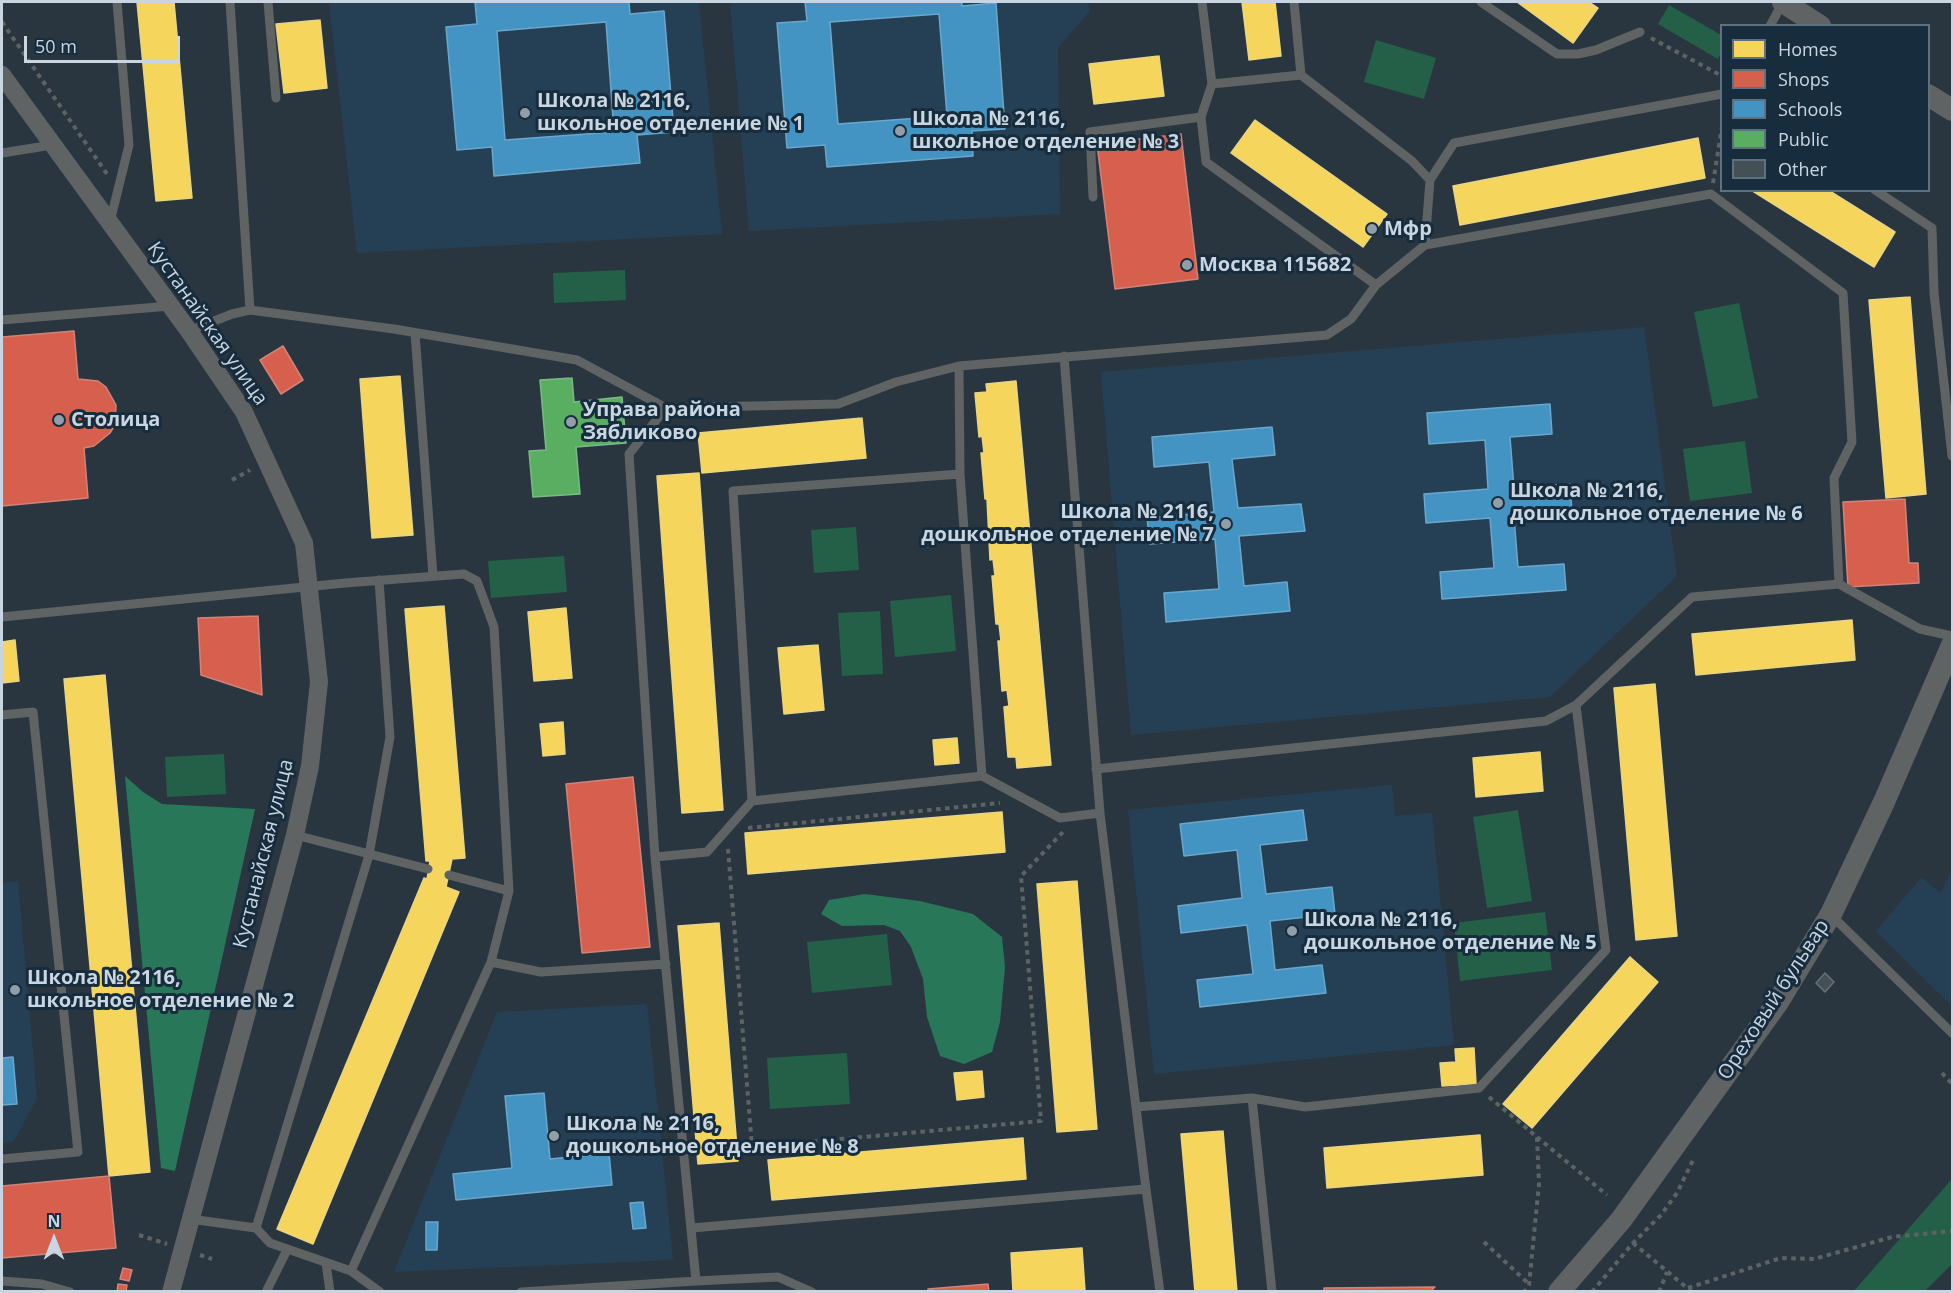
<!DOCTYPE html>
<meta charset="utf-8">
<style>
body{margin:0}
#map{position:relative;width:1954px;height:1293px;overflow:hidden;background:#2a363f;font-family:"Open Sans",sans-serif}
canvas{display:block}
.frame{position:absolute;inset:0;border:3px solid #c9d6e1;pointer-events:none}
.legend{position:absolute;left:1720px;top:24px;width:210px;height:168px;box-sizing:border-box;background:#172d3e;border:2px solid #5e717f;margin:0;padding:8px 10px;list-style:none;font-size:18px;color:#c9d6e1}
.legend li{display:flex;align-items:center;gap:12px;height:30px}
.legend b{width:30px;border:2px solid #5e717f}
.north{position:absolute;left:24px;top:1209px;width:60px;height:60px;-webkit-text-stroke:4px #172d3e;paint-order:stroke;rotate:0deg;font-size:16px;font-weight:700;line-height:24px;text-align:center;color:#c9d6e1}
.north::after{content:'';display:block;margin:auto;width:21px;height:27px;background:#c9d6e1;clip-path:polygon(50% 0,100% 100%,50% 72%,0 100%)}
.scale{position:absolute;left:24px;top:36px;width:156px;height:27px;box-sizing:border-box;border:3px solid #c9d6e1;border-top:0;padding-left:8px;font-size:18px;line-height:21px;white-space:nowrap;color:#c9d6e1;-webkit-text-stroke:4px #172d3e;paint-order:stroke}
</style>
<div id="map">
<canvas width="1954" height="1293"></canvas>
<div class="frame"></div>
<ul class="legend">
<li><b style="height:16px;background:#f6d55c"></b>Homes</li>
<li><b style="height:16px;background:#d6604d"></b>Shops</li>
<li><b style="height:16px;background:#4393c3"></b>Schools</li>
<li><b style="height:16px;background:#5aae61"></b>Public</li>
<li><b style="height:16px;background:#454f56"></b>Other</li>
</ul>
<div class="north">N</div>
<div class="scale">50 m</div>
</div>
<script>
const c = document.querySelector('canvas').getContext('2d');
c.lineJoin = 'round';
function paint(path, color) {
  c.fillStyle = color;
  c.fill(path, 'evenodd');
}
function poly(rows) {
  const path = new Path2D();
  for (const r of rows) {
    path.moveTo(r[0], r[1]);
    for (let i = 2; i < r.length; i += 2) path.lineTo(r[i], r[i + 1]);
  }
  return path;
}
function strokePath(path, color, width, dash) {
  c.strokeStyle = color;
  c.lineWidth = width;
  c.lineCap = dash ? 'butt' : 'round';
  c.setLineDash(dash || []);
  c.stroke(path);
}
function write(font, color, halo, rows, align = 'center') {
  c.font = font + ' "Open Sans",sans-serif';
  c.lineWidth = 6;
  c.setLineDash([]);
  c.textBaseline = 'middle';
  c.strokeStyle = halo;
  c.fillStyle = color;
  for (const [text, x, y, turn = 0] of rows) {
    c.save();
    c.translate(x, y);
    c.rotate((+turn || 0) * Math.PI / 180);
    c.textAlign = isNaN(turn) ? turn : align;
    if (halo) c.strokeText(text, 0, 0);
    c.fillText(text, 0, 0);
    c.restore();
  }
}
paint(poly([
 [329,2,699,2,722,234,357,253],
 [730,2,1088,2,1090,11,1058,48,1060,214,749,231],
 [1644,327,1677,576,1550,697,1131,735,1101,372],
 [1392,785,1395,816,1432,813,1454,1045,1154,1074,1128,810],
 [1952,871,1952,1006,1876,931,1922,877,1940,893],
 [18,881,37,1098,14,1141,2,1144,2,883],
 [647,1004,673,1260,394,1272,497,1012]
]), '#254054');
paint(poly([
 [1669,5,1721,35,1721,53,1718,59,1658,24],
 [1376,40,1436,58,1424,99,1364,82],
 [625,270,626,300,554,303,553,273],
 [1739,303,1758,398,1713,407,1694,312],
 [1745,441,1752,493,1690,501,1683,449],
 [856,527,859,570,814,573,811,530],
 [564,556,567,592,491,598,488,561],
 [951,595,956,651,895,657,890,601],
 [880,611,883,674,842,676,838,613],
 [224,754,226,794,167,797,165,757],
 [1518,810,1532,901,1487,908,1473,817],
 [1545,912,1552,970,1460,981,1454,923],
 [887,934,892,985,812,993,807,942],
 [847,1053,850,1104,770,1109,767,1058],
 [1952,1179,1952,1264,1925,1291,1854,1291]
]), '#246048');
paint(poly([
 [125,776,143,792,162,804,255,809,175,1171,161,1168],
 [865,894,920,901,973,914,1002,937,1005,967,1000,1022,992,1052,964,1064,940,1056,927,1017,923,979,911,947,900,931,884,925,842,926,821,914,829,900]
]), '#277758');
const homes = poly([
 [137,2,174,2,192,198,156,201,137,2],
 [1242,2,1275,2,1281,56,1249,60,1242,2],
 [1517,2,1589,2,1598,8,1573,43,1517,2],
 [320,20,327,88,284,93,276,24,320,20],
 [1159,56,1164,96,1094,104,1089,64,1159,56],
 [1255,120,1387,214,1363,247,1231,153,1255,120],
 [1698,138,1705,178,1460,225,1453,186,1698,138],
 [1751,190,1828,190,1895,232,1874,267,1751,190],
 [1910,297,1926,494,1886,498,1869,300,1910,297],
 [400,376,413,535,372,538,360,379,400,376],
 [1016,381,1051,765,1017,768,1016,757,1008,757,1004,707,1009,706,1007,690,1002,691,998,641,1001,641,999,624,996,624,992,576,995,576,993,559,990,560,987,499,985,499,981,453,984,453,982,436,979,437,975,393,987,392,986,384,1016,381],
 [862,418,866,458,702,473,698,433,862,418],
 [699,473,723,810,682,813,657,476,699,473],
 [444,606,465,858,452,859,446,887,459,892,313,1244,277,1229,424,878,427,879,430,861,426,861,405,609,444,606],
 [566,608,572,678,534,681,528,612,566,608],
 [1852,620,1855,660,1696,675,1692,634,1852,620],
 [15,640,19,681,2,683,2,642,15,640],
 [818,645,824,710,784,714,778,648,818,645],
 [105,675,150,1172,109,1176,64,679,105,675],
 [1655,684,1677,936,1636,940,1614,688,1655,684],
 [563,722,565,754,543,756,540,724,563,722],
 [957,738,959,763,935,765,933,740,957,738],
 [1540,752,1543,791,1476,797,1473,758,1540,752],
 [1002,812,1005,852,748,874,745,833,1002,812],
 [1077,881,1097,1129,1057,1132,1037,884,1077,881],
 [719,923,738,1161,698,1164,678,926,719,923],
 [1630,957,1658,982,1532,1128,1503,1104,1630,957],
 [1474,1048,1476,1084,1442,1086,1440,1063,1456,1062,1455,1049,1474,1048],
 [982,1071,984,1097,957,1100,954,1073,982,1071],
 [1223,1131,1237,1292,1195,1292,1181,1134,1223,1131],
 [1480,1135,1483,1175,1327,1188,1324,1148,1480,1135],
 [1023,1138,1026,1179,772,1200,768,1160,1023,1138],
 [1082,1248,1085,1291,1013,1292,1011,1253,1082,1248]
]);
paint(homes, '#f6d55c');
strokePath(homes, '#e8d584', 1.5);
const shops = poly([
 [1181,134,1198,279,1115,289,1097,144,1181,134],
 [74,331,78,379,98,381,106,387,116,405,115,425,110,433,94,446,84,448,88,498,2,506,2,337,74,331],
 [283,346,303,380,281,394,260,360,283,346],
 [1905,499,1909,563,1918,563,1919,583,1848,587,1843,502,1905,499],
 [258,616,262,695,201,675,198,618,258,616],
 [633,777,650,947,582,953,566,784,633,777],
 [109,1176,116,1248,2,1258,2,1186,109,1176],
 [123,1268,132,1270,129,1281,120,1279,123,1268],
 [118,1284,127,1285,126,1292,117,1292,118,1284],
 [988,1284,989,1292,928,1292,928,1289,988,1284],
 [1435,1287,1430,1292,1324,1292,1324,1288,1435,1287]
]);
paint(shops, '#d6604d');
strokePath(shops, '#d28379', 1.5);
const schools = poly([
 [475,2,629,2,630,14,664,11,674,132,637,135,640,163,494,176,492,147,457,150,446,27,477,24,475,2],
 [606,22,614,132,505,140,497,31,606,22],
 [805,2,962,2,962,6,996,3,1005,129,972,131,973,156,827,167,825,145,787,148,777,23,807,21,805,2],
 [939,14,947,116,838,124,830,22,939,14],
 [1550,404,1552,434,1510,437,1514,488,1570,484,1572,513,1514,517,1518,567,1564,564,1566,590,1442,599,1440,572,1494,568,1490,518,1426,523,1424,494,1488,489,1485,440,1429,444,1427,413,1550,404],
 [1272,427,1275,455,1232,459,1238,508,1301,504,1305,531,1239,536,1244,586,1287,582,1290,611,1166,622,1164,593,1219,589,1215,539,1150,544,1147,518,1214,512,1209,462,1154,467,1152,437,1272,427],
 [1303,810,1307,840,1260,845,1266,894,1332,887,1335,914,1270,921,1275,970,1322,965,1326,993,1200,1007,1197,980,1253,974,1247,925,1181,933,1178,906,1242,898,1237,850,1184,856,1180,824,1303,810],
 [13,1057,17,1104,2,1105,2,1058,13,1057],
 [544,1093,550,1159,609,1153,612,1185,456,1200,453,1174,512,1168,505,1096,544,1093],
 [643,1202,646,1228,633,1229,630,1203,643,1202],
 [426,1222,438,1222,437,1250,426,1250,426,1222]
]);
paint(schools, '#4393c3');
strokePath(schools, '#6ba7cc', 1.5);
const public = poly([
 [572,378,574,402,622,397,626,443,576,447,580,494,533,497,529,451,546,450,540,380,572,378]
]);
paint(public, '#5aae61');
strokePath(public, '#7bba87', 1.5);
const building = poly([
 [1825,973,1834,982,1825,992,1816,983,1825,973]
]);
paint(building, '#454f56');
strokePath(building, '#657078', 1.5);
strokePath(poly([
 [2,22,107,174],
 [1651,38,1722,76],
 [1713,183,1722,127],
 [232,480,250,470],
 [748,828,1000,803],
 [728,849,752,1147,1041,1121,1021,876,1063,832],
 [1942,1073,1952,1084],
 [1489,1097,1537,1137,1539,1184,1529,1285,1524,1292],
 [1537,1137,1607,1195],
 [139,1235,167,1244],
 [1484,1242,1529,1284],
 [1633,1243,1692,1292],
 [200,1255,212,1259],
 [1688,1288,1781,1258,1814,1259,1892,1237,1952,1231],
 [1592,1292,1633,1243,1661,1215,1677,1193,1694,1158],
 [1659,1292,1667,1272]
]), '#5d6364', 4, [4.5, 4.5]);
strokePath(poly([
 [230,2,250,310],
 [268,2,276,98],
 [1202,2,1212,84,1201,117,1206,162,1376,285],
 [1294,2,1301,75,1412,161,1430,180,1454,143,1722,94],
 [1481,2,1557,54,1578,54,1596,50,1640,32],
 [1770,26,1783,2],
 [1212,84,1301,75],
 [2,153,52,145],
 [1875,190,1932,228,1934,293,1952,456],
 [1093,197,1090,132,1201,117],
 [110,222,129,145,117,2],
 [1425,245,1711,194,1843,293,1852,442,1834,478,1839,584,1920,629,1952,636],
 [2,320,170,306],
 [189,331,232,314,250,310,394,329,577,360,666,408,838,404,896,382,959,366,1327,335,1351,319,1376,285,1425,245,1430,180],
 [415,333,433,576],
 [959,366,960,474,982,776,1060,818,1100,813],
 [960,474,733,491,752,801,982,776],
 [2,617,345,583,464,574,477,581,494,627,509,891,491,962,351,1271],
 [2,715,33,712,78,1152,2,1159],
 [1096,769,1546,721,1576,705,1692,597,1839,584],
 [295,835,428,869],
 [655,857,707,852,752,801],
 [449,875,509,891],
 [1832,916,1952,1033],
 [491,962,541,972,666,964],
 [1252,1098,1305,1107,1479,1088,1606,950,1576,705],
 [1136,1107,1252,1098,1272,1292],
 [1146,1189,1160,1292],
 [190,1219,256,1228,270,1243,351,1271,380,1292],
 [256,1228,369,855,390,737,379,580],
 [692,1228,1146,1189,1100,813,1064,356],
 [326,1263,330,1292],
 [2,1281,42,1284,70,1292],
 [696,1281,778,1277,812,1292],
 [266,1292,287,1250],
 [521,1292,696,1281,655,857,629,454,666,408]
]), '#5f6363', 9);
strokePath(poly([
 [2,75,189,331,244,412,304,543,319,682,310,766,295,835,171,1292]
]), '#5f6363', 18);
strokePath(poly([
 [1783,2,1820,26],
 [1928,95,1952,110],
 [1559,1292,1621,1220,1778,1002,1831,914,1884,802,1952,645]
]), '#5f6363', 22);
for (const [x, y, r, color] of [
 [525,113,6,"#919ea8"],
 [900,131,6,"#919ea8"],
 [1372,229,6,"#919ea8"],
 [1187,265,6,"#919ea8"],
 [59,420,6,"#919ea8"],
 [571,422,6,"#919ea8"],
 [1498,503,6,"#919ea8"],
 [1226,524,6,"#919ea8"],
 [1292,931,6,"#919ea8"],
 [15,990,6,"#919ea8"],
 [554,1136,6,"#919ea8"]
]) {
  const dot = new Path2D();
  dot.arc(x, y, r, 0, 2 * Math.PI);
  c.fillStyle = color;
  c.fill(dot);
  strokePath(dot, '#172d3e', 2);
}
write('bold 20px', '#c9d6e1', '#172d3e', [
 ["Школа № 2116,",537,101],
 ["школьное отделение № 1",537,124],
 ["Школа № 2116,",912,119],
 ["школьное отделение № 3",912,142],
 ["Мфр",1384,229],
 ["Москва 115682",1199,265],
 ["Управа района",583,410],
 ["Зябликово",583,433],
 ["Столица",71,420],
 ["Школа № 2116,",1510,491],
 ["дошкольное отделение № 6",1510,514],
 ["Школа № 2116,",1214,512,"right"],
 ["дошкольное отделение № 7",1214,535,"right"],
 ["Школа № 2116,",1304,920],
 ["дошкольное отделение № 5",1304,943],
 ["Школа № 2116,",27,978],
 ["школьное отделение № 2",27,1001],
 ["Школа № 2116,",566,1124],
 ["дошкольное отделение № 8",566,1147]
], 'left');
write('20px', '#c9d6e1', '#172d3e', [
 ["Кустанайская улица",207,324,55],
 ["Кустанайская улица",264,854,-76],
 ["Ореховый бульвар",1774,1000,-57]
]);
</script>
